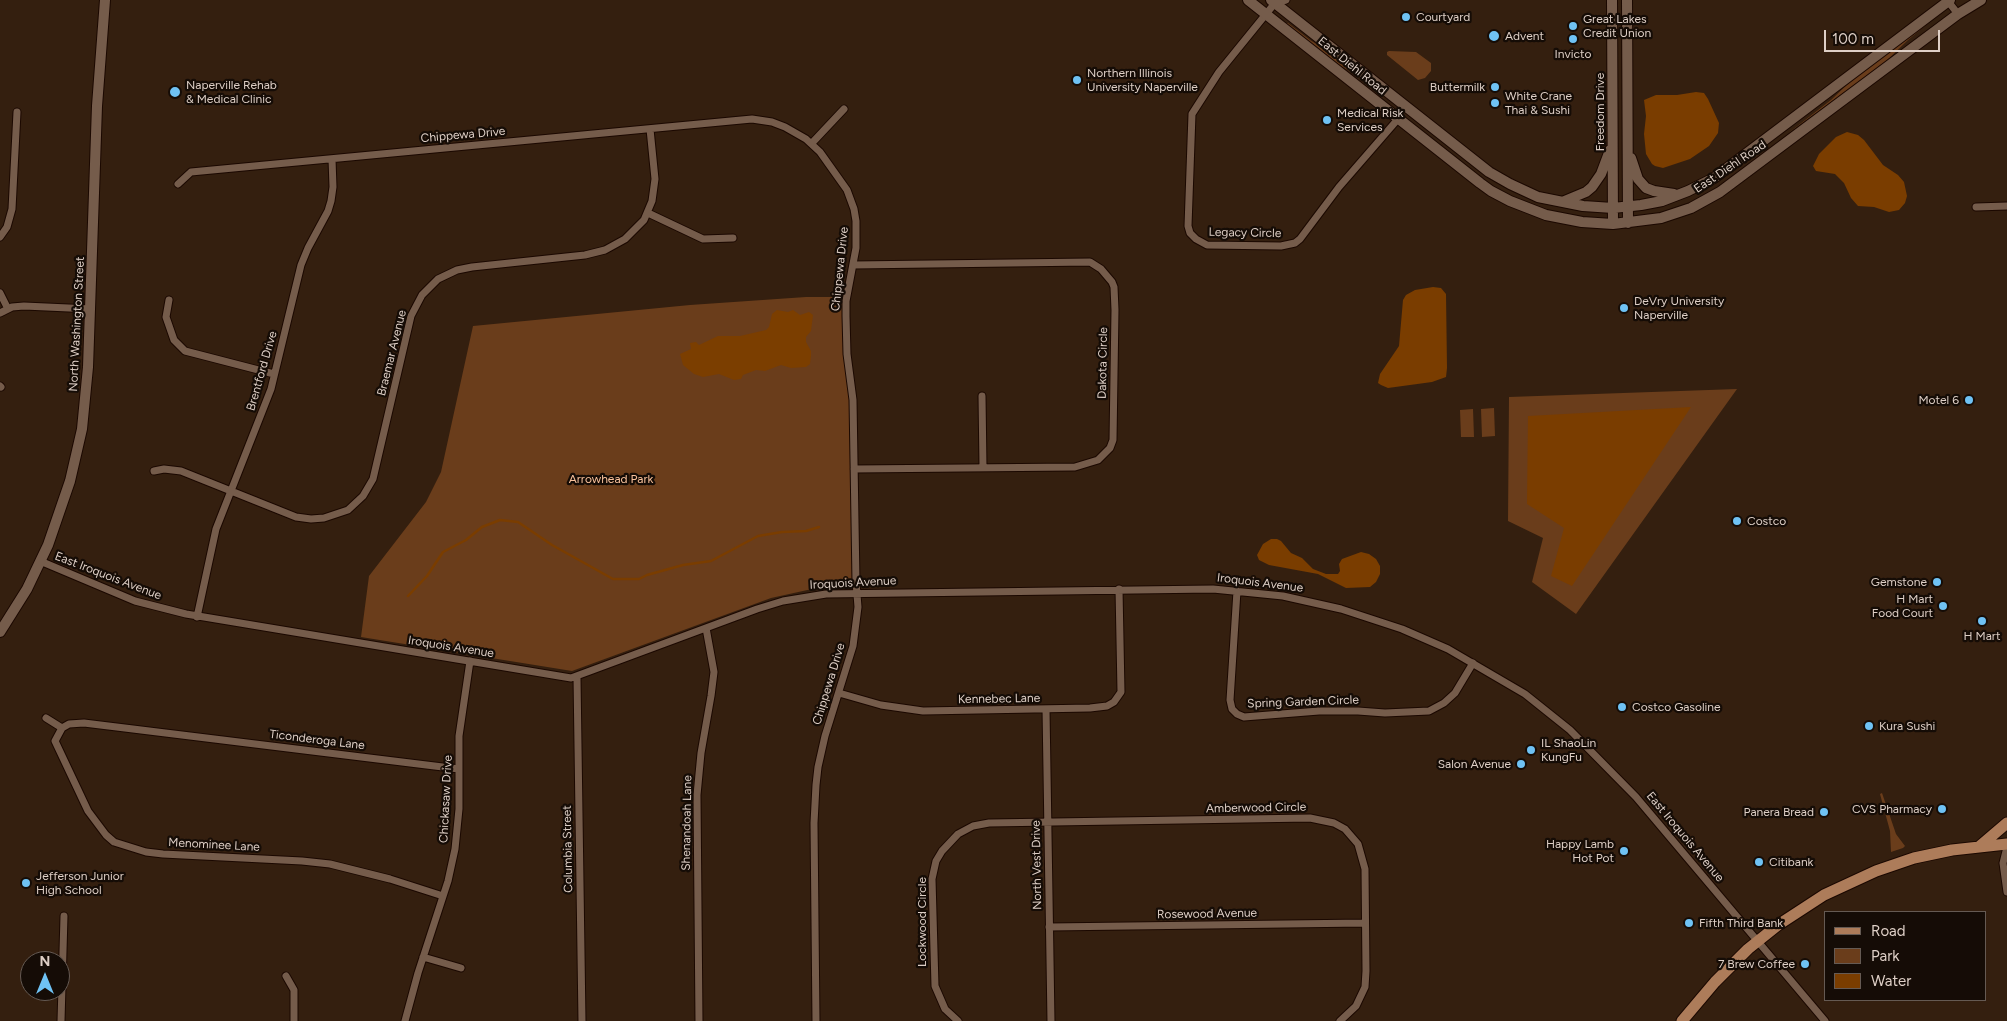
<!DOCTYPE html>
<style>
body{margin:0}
#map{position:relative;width:2007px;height:1021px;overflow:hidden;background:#341f0f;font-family:Figtree,sans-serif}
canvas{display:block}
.legend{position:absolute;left:1824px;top:911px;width:162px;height:90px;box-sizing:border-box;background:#150c06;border:1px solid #655a53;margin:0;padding:6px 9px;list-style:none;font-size:15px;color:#decfc6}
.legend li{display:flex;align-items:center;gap:10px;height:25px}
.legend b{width:25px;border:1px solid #655a53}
.north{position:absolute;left:20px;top:951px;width:50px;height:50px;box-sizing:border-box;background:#150c06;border:1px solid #655a53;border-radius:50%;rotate:0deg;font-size:14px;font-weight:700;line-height:20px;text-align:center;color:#decfc6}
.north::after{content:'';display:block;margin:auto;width:18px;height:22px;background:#6fc2f4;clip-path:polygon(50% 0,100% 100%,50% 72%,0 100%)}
.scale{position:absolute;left:1824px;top:30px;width:116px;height:22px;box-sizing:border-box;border:2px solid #decfc6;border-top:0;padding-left:6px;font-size:15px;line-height:18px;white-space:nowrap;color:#decfc6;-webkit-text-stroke:4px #150c06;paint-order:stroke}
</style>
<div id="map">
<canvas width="2007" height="1021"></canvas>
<ul class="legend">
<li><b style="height:6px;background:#ad7c5a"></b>Road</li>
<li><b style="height:14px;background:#6a3d1b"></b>Park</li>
<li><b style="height:14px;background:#7a3d00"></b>Water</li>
</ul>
<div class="north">N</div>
<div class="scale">100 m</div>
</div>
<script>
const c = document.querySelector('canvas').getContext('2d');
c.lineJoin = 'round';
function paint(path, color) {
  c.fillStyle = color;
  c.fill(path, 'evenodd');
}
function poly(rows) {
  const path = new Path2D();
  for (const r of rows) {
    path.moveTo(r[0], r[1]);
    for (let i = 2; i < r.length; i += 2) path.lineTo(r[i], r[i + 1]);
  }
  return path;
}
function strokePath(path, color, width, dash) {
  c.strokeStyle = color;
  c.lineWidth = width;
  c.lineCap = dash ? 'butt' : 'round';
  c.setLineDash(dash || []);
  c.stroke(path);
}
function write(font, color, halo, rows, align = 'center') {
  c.font = font + ' Figtree,sans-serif';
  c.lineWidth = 4.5;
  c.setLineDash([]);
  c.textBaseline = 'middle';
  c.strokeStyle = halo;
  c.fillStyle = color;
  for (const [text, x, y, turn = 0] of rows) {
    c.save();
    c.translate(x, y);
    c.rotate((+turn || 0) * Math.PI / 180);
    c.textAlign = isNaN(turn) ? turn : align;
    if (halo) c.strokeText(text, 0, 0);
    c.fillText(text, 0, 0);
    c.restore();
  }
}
paint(poly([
 [1937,16,1908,40,1883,64,1787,134,1831,100,1855,77],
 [1288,23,1310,40,1339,58,1388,98,1387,99,1359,77,1328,58,1285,24],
 [1389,51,1416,52,1431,63,1431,71,1425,78,1418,80,1387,55,1387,52],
 [806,297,846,297,851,385,856,586,812,589,771,598,572,671,361,637,369,576,426,502,441,472,473,326,690,305],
 [1737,389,1576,614,1532,582,1543,538,1508,521,1509,397],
 [1494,408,1495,436,1482,437,1481,409],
 [1473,409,1474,437,1461,437,1460,410],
 [1882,793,1896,834,1905,846,1903,848,1891,852,1890,831,1880,794]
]), '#6a3d1b');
paint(poly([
 [777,310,788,312,793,310,800,315,809,312,813,315,811,331,806,337,806,342,811,351,811,356,810,364,806,367,791,368,781,365,765,371,756,370,743,375,741,379,734,380,719,374,703,377,694,374,683,365,680,354,691,349,690,343,696,342,699,345,718,336,740,336,766,330,769,327,772,314]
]), '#7b3e00');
paint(poly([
 [1696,92,1704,93,1708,99,1719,123,1718,133,1709,146,1690,159,1663,168,1655,166,1652,164,1646,154,1644,134,1646,116,1644,100,1656,95,1677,95],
 [1847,132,1858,135,1864,140,1883,165,1898,175,1904,182,1907,196,1905,203,1899,210,1889,212,1874,207,1858,206,1851,198,1844,183,1835,174,1816,171,1813,166,1819,154,1836,137],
 [1433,287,1441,288,1446,294,1447,368,1446,377,1432,382,1388,388,1381,385,1378,383,1380,374,1399,346,1403,300,1406,295,1415,290],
 [1691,407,1572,586,1551,576,1564,528,1527,504,1528,416],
 [1271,539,1277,539,1281,541,1291,553,1302,558,1313,569,1326,574,1338,574,1340,571,1339,564,1342,559,1361,552,1369,554,1376,559,1380,566,1380,574,1376,582,1370,587,1346,588,1318,574,1269,565,1259,560,1257,555,1263,544]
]), '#7a3d00');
strokePath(poly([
 [408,596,427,576,443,552,466,540,482,527,500,520,518,522,552,545,613,579,639,579,647,575,683,565,711,561,758,536,782,532,806,531,819,527]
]), '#7a3d00', 2.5);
const street = poly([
 [1286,0,1275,3,1219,72,1192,114,1188,226,1190,233,1196,239,1207,245,1281,246,1295,243,1300,239,1339,187,1398,119],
 [1947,0,1958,14],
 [812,143,844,109],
 [178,184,191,172,752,119,772,122,785,127,806,139,820,152,847,190,854,209,856,221,856,248,846,301,846,316,847,354,853,400,856,582,858,607,853,646,825,736,818,767,816,785,814,823,816,1021],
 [1976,207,2007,206],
 [648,213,703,239,733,238],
 [0,237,7,227,12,209,17,112],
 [853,265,1090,262,1101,269,1112,282,1114,287,1115,310,1113,440,1110,448,1098,460,1075,467,854,469],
 [0,293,8,309],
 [169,300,166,317,174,340,185,351,274,374],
 [0,313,12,307,24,306,91,309],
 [0,386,1,387],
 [982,396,983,467],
 [154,471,164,469,181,471,296,517,311,519,324,518,348,510,363,496,373,479,411,316,422,295,438,279,457,270,472,267,585,255,605,250,625,239,644,220,652,201,655,179,650,129],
 [40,561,135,601,186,614,571,678,757,609,783,601,826,594,1213,589,1283,596,1341,609,1402,629,1448,649,1525,694,1570,730,1636,797,1825,1021],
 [1237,591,1230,700,1232,709,1237,714,1244,717,1319,711,1358,711,1385,713,1429,711,1444,703,1455,693,1473,663],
 [197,617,216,529,271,389,301,265,308,248,328,211,331,201,333,187,332,159],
 [577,677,582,1021],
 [839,693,881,705,923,711,1090,708,1107,706,1114,702,1121,692,1119,589],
 [1046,709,1051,1021],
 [46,718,62,728],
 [2007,847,2003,863,2007,892],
 [443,896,390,879,330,864,302,861,163,854,146,852,114,842,106,835,88,811,55,741,62,728,69,724,84,723,459,769],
 [1049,927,1365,923],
 [423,957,461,968],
 [286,976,294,990,294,1021],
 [61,1021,64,916],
 [405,1021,418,973,448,881,455,849,459,809,459,736,470,661],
 [699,1021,697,795,701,753,711,696,714,672,706,628],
 [958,1021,945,1009,935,986,932,879,936,861,942,851,958,834,973,826,989,823,1310,818,1334,823,1345,829,1358,844,1365,869,1366,971,1365,987,1356,1006,1340,1021]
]);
const secondary = poly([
 [1248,0,1480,183,1491,191,1510,201,1546,215,1582,222,1613,224,1661,218,1691,208,1720,192,1958,14,1981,0],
 [1271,0,1489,172,1510,184,1538,197,1583,206,1613,208,1641,205,1662,201,1688,191,1714,178,1950,0],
 [1612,0,1613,224],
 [1627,0,1628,223],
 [1631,158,1638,179,1646,188,1654,191,1674,194],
 [1562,202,1586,192,1592,187,1601,174,1610,150],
 [0,632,27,589,48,545,70,481,82,429,88,367,97,106,105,0]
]);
const primary = poly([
 [1980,846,2007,823],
 [1682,1021,1715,982,1748,949,1778,925,1824,895,1876,871,1914,858,1952,850,2007,844]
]);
strokePath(street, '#1b0800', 9);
strokePath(secondary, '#1b0800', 12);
strokePath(primary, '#1b0800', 13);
strokePath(street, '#755c4b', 7);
strokePath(secondary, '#755c4b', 10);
strokePath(primary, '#ad7c5a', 11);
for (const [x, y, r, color] of [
 [1406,17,5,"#6fc2f4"],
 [1573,26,5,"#6fc2f4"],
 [1494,36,6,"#6fc2f4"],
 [1573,39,5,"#6fc2f4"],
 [1077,80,5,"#6fc2f4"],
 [1495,87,5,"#6fc2f4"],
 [175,92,6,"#6fc2f4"],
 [1495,103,5,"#6fc2f4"],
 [1327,120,5,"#6fc2f4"],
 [1624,308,5,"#6fc2f4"],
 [1969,400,5,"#6fc2f4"],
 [1737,521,5,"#6fc2f4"],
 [1937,582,5,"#6fc2f4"],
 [1943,606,5,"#6fc2f4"],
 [1982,621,5,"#6fc2f4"],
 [1622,707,5,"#6fc2f4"],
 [1869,726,5,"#6fc2f4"],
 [1531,750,5,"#6fc2f4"],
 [1521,764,5,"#6fc2f4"],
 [1942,809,5,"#6fc2f4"],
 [1824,812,5,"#6fc2f4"],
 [1624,851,5,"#6fc2f4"],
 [1759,862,5,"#6fc2f4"],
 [26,883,5,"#6fc2f4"],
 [1689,923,5,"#6fc2f4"],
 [1805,964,5,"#6fc2f4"]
]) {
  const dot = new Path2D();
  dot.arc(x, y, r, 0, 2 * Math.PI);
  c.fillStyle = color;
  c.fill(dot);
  strokePath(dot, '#150c06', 2);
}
write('12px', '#decfc6', '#150c06', [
 ["Courtyard",1416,17],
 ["Great Lakes",1583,19],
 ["Credit Union",1583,33],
 ["Advent",1505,36],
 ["Invicto",1573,54,"center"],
 ["Northern Illinois",1087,73],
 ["University Naperville",1087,87],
 ["Naperville Rehab",186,85],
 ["& Medical Clinic",186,99],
 ["Buttermilk",1485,87,"right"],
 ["White Crane",1505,96],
 ["Thai & Sushi",1505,110],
 ["Medical Risk",1337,113],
 ["Services",1337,127],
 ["DeVry University",1634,301],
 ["Naperville",1634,315],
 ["Motel 6",1959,400,"right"],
 ["Costco",1747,521],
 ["Gemstone",1927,582,"right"],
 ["H Mart",1933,599,"right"],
 ["Food Court",1933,613,"right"],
 ["H Mart",1982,636,"center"],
 ["Costco Gasoline",1632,707],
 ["Kura Sushi",1879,726],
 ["IL ShaoLin",1541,743],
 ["KungFu",1541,757],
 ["Salon Avenue",1511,764,"right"],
 ["CVS Pharmacy",1932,809,"right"],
 ["Panera Bread",1814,812,"right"],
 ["Happy Lamb",1614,844,"right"],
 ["Hot Pot",1614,858,"right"],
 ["Citibank",1769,862],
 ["Jefferson Junior",36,876],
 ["High School",36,890],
 ["Fifth Third Bank",1699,923],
 ["7 Brew Coffee",1795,964,"right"]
], 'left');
write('12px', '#decfc6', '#150c06', [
 ["East Diehl Road",1352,66,39],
 ["Freedom Drive",1600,112,-90],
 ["Chippewa Drive",463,135,-5],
 ["East Diehl Road",1730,167,-34],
 ["Legacy Circle",1245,233,1],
 ["Chippewa Drive",840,269,-84],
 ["North Washington Street",77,324,-87],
 ["Braemar Avenue",392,353,-76],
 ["Dakota Circle",1103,363,-89],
 ["Brentford Drive",262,371,-74],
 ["East Iroquois Avenue",108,576,21],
 ["Iroquois Avenue",853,583,-3],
 ["Iroquois Avenue",1260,583,7],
 ["Iroquois Avenue",451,647,9],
 ["Chippewa Drive",829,684,-73],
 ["Kennebec Lane",999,699,-1],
 ["Spring Garden Circle",1303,702,-2],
 ["Ticonderoga Lane",317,740,7],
 ["Chickasaw Drive",446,799,-87],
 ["Amberwood Circle",1256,808,-1],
 ["Shenandoah Lane",687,823,-89],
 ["East Iroquois Avenue",1685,837,50],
 ["Menominee Lane",214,845,3],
 ["Columbia Street",568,849,-91],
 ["North Vest Drive",1037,865,-91],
 ["Rosewood Avenue",1207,914,-1],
 ["Lockwood Circle",922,922,-90]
]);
write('12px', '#f9c29c', '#150c06', [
 ["Arrowhead Park",611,479]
]);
</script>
